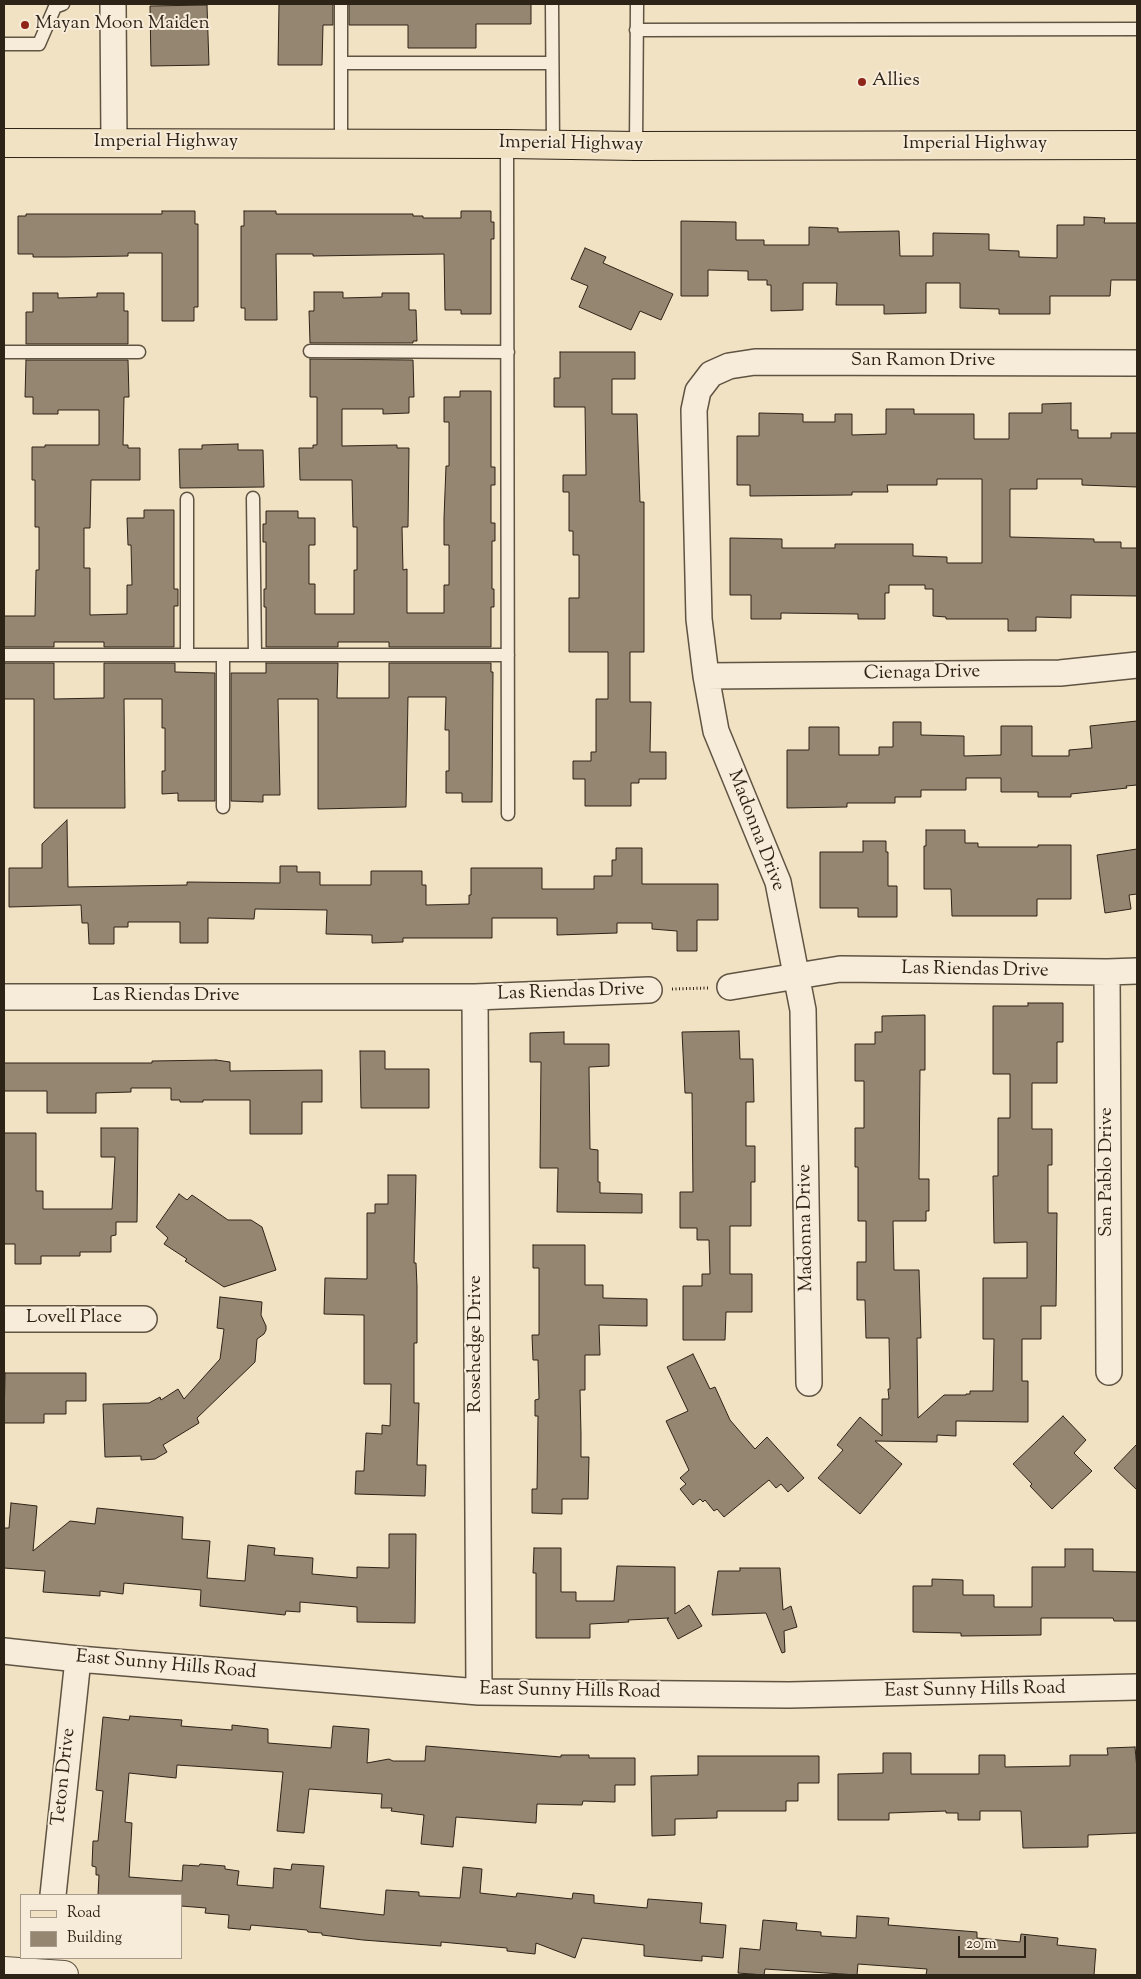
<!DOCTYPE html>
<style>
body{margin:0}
#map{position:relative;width:1141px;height:1979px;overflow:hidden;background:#f2e2c4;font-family:"Sorts Mill Goudy",serif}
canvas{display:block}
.frame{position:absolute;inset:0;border:5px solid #2e2317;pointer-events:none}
.legend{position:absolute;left:20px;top:1894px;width:162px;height:65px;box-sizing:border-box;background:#f7ecd9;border:1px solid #a79c8b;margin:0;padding:6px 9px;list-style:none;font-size:15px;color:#2e2317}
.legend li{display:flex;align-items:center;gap:10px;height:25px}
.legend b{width:25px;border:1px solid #a79c8b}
.scale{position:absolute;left:958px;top:1936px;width:68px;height:22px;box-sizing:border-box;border:2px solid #2e2317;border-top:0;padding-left:6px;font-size:15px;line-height:18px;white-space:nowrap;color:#2e2317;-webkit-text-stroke:4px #f7ecd9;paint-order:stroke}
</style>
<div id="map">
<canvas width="1141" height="1979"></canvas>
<div class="frame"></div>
<ul class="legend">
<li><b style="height:6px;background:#f2e2c4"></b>Road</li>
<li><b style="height:14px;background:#948671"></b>Building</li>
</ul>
<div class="scale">20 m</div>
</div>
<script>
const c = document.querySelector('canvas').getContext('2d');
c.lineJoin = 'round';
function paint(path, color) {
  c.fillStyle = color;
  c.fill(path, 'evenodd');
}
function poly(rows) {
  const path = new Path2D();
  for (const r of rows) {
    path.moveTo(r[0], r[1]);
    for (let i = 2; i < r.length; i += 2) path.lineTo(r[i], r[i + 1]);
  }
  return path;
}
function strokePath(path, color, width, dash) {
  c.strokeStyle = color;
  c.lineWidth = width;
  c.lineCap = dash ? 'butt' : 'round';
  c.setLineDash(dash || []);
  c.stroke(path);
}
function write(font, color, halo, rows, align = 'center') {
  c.font = font + ' "Sorts Mill Goudy",serif';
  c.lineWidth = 4;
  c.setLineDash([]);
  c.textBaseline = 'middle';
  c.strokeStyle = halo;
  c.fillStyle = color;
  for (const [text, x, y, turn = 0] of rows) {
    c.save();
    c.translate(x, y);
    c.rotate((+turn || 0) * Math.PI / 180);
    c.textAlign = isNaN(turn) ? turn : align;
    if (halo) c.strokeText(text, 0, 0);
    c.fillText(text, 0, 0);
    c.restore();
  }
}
const building = poly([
 [279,4,333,4,333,25,323,25,322,65,278,65,279,4],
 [349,4,531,4,531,24,476,24,476,48,408,48,408,25,349,25,349,4],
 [207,5,209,65,151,66,150,6,207,5],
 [162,211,195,211,195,224,198,224,198,307,194,307,194,321,162,321,162,253,128,253,128,256,66,257,33,257,33,254,18,254,18,216,26,216,26,214,162,214,162,211],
 [244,211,276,211,276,214,413,214,413,216,423,216,423,218,461,218,461,211,491,211,491,222,494,222,494,239,491,239,491,314,461,314,461,310,445,310,444,254,313,256,313,254,276,254,277,320,245,320,245,308,241,308,241,226,244,226,244,211],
 [1084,217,1105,218,1104,223,1137,223,1137,280,1111,280,1110,296,1050,296,1050,314,999,314,999,309,960,308,960,283,926,283,926,313,884,314,884,305,836,305,837,283,803,283,803,310,771,311,771,285,767,285,767,280,748,280,748,271,708,270,708,296,681,296,681,221,736,222,736,240,764,240,764,245,809,245,809,227,838,228,838,232,899,231,900,256,933,256,933,233,989,234,989,250,1019,251,1019,257,1057,258,1057,225,1084,225,1084,217],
 [585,248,606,257,603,263,673,294,661,320,640,311,631,330,579,307,588,286,571,279,585,248],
 [314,292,343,292,343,298,382,297,382,293,409,293,409,310,416,310,417,341,413,341,413,343,310,343,309,311,314,311,314,292],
 [33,293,58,293,58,298,97,297,97,293,124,293,124,311,128,311,128,344,26,344,26,312,33,312,33,293],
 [560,352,635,352,635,379,612,379,612,414,637,414,640,502,644,502,644,652,630,652,630,702,651,702,650,752,666,752,666,779,639,779,639,783,631,783,631,806,585,806,585,779,573,779,573,761,591,761,591,752,596,752,596,699,608,699,608,652,569,652,569,598,579,598,579,555,573,555,573,531,569,531,569,492,563,492,563,475,586,475,585,407,554,407,554,378,560,378,560,352],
 [310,359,413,360,414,397,409,397,409,413,383,414,383,409,342,409,342,446,397,445,397,448,409,448,408,527,402,527,403,570,407,569,407,613,444,613,444,585,449,585,449,545,444,545,444,518,446,466,449,466,449,422,444,422,444,397,460,397,460,391,491,391,491,467,495,467,495,485,491,485,491,523,495,523,495,541,492,541,492,589,494,589,494,607,491,607,491,647,389,647,389,642,338,642,338,647,266,647,266,607,264,607,264,589,266,589,266,542,263,542,263,524,266,524,266,511,298,511,298,518,315,518,315,545,309,545,309,584,315,584,315,614,354,614,354,570,357,570,357,527,353,527,352,480,300,480,299,448,313,448,313,445,317,445,317,397,310,397,310,359],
 [26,360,128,360,129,397,124,397,123,445,128,445,128,448,140,448,140,480,91,480,90,528,84,528,84,568,90,568,90,615,127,614,127,585,132,585,131,545,128,545,127,518,144,518,144,510,174,510,174,589,178,589,178,606,174,606,174,647,104,647,104,642,54,642,54,647,4,647,4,616,35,616,36,570,39,570,39,527,35,527,35,480,32,480,32,447,45,447,45,445,99,445,99,410,58,410,58,414,33,414,33,397,25,397,26,360],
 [1071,403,1071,430,1078,430,1078,438,1111,438,1111,433,1137,433,1137,487,1082,485,1082,479,1037,479,1037,489,1010,489,1010,537,1094,539,1094,542,1121,542,1121,548,1137,548,1137,596,1071,595,1071,618,1036,617,1036,631,1008,631,1008,619,946,619,946,617,933,616,933,589,925,589,925,585,889,585,889,593,885,593,885,619,858,619,858,614,781,613,781,619,751,619,751,595,730,595,730,538,782,539,782,548,835,548,835,544,913,544,913,556,947,557,947,563,982,563,982,479,937,479,937,485,887,485,888,492,852,492,852,495,750,496,750,485,737,485,737,436,759,436,759,413,803,414,803,422,835,422,835,414,852,414,852,435,886,434,886,409,914,409,914,414,974,414,974,439,1009,439,1009,413,1042,413,1042,404,1071,403],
 [238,444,238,450,263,450,264,487,180,488,179,449,202,449,202,445,238,444],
 [4,663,54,663,54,699,104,698,104,663,175,663,175,672,215,673,215,801,178,801,178,793,162,794,162,771,165,771,165,728,162,728,162,699,124,699,125,808,34,808,34,699,4,699,4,663],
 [266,663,338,663,337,698,389,698,389,663,491,663,491,672,493,672,492,802,462,802,462,793,446,793,446,771,449,771,449,730,445,730,446,697,408,697,406,807,318,809,318,699,278,699,280,795,263,795,263,802,231,801,231,673,266,673,266,663],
 [1137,721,1137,785,1126,786,1127,788,1071,794,1071,797,1038,797,1038,792,1001,792,1001,778,966,778,966,790,921,790,921,797,895,797,895,803,847,803,847,807,787,808,787,750,809,750,809,727,839,727,839,755,879,755,879,747,893,747,893,722,921,722,921,735,964,736,964,756,1001,755,1001,726,1032,726,1032,756,1069,756,1069,750,1092,748,1090,726,1137,721],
 [67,820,68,887,187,885,187,882,280,883,280,866,297,866,297,872,320,872,320,885,371,885,371,871,422,871,422,885,426,885,426,905,469,904,469,895,471,895,471,868,542,868,542,889,594,889,594,876,612,876,612,860,616,860,616,848,642,848,642,884,718,884,718,920,697,920,697,951,677,951,677,931,652,929,652,923,617,923,617,933,557,935,557,918,492,918,492,938,403,938,403,942,372,943,372,935,326,934,327,910,255,909,254,919,208,918,208,943,180,943,180,922,128,922,128,927,114,927,114,944,89,944,88,923,82,923,81,905,9,907,9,868,42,868,42,844,67,820],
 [926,830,965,830,965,843,978,843,978,847,1038,847,1038,845,1071,845,1071,899,1037,899,1037,916,952,916,951,889,924,889,924,846,926,846,926,830],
 [863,841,886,841,886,852,888,852,888,886,897,886,897,917,858,917,858,908,820,908,820,852,863,852,863,841],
 [1137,849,1137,894,1129,895,1131,909,1105,913,1097,855,1137,849],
 [1028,1003,1063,1003,1063,1042,1057,1042,1057,1083,1032,1083,1032,1129,1052,1129,1052,1165,1048,1165,1048,1213,1057,1213,1056,1306,1041,1306,1041,1339,1022,1339,1022,1381,1028,1381,1028,1422,956,1421,956,1436,937,1435,937,1442,875,1441,902,1464,860,1514,818,1478,843,1450,837,1445,860,1417,882,1436,882,1399,889,1399,888,1389,890,1389,889,1338,866,1338,865,1300,857,1300,857,1262,866,1262,866,1221,858,1221,858,1167,855,1167,855,1128,864,1128,864,1081,855,1081,855,1044,875,1044,875,1032,882,1032,882,1016,925,1015,925,1070,920,1070,919,1179,929,1179,929,1211,926,1211,926,1221,893,1221,894,1270,919,1270,921,1338,917,1338,918,1418,944,1395,966,1395,966,1394,970,1394,970,1391,993,1391,994,1339,983,1339,983,1278,1027,1278,1027,1242,994,1243,993,1176,998,1176,998,1118,1010,1118,1010,1074,993,1074,993,1006,1028,1006,1028,1003],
 [739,1031,740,1059,753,1059,754,1102,746,1102,746,1146,755,1146,755,1182,751,1182,751,1226,730,1226,730,1274,752,1274,752,1312,726,1312,725,1340,683,1340,683,1286,702,1286,702,1274,710,1274,709,1240,697,1240,697,1228,680,1228,680,1192,693,1192,692,1093,685,1093,682,1032,739,1031],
 [564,1032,564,1044,609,1044,609,1066,589,1067,590,1149,598,1150,598,1182,600,1182,600,1193,642,1194,642,1213,557,1212,558,1168,540,1168,541,1062,530,1062,530,1033,564,1032],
 [360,1051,385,1051,385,1069,429,1069,429,1108,361,1108,360,1051],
 [216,1060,230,1062,230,1071,322,1070,322,1102,302,1102,302,1134,250,1134,250,1100,203,1100,203,1102,180,1102,180,1100,171,1100,171,1088,131,1088,131,1092,96,1093,96,1113,47,1113,47,1091,4,1091,4,1063,152,1063,152,1061,216,1060],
 [101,1128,138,1128,137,1222,116,1222,116,1235,111,1236,111,1252,80,1252,80,1256,41,1256,41,1264,15,1264,15,1244,4,1244,4,1133,36,1133,36,1191,43,1191,43,1209,112,1209,115,1157,101,1157,101,1128],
 [388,1175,416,1175,414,1263,416,1263,417,1286,417,1343,414,1343,414,1403,419,1403,417,1465,426,1465,425,1496,355,1494,356,1471,364,1471,366,1433,382,1434,382,1425,390,1426,391,1384,364,1384,364,1315,324,1314,325,1278,367,1279,367,1213,375,1213,375,1204,388,1204,388,1175],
 [179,1194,187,1200,192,1195,228,1220,251,1220,262,1227,276,1270,224,1287,185,1261,187,1259,164,1244,168,1238,156,1227,179,1194],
 [533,1245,585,1245,585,1285,603,1285,603,1298,647,1299,647,1326,599,1325,600,1355,585,1355,585,1390,580,1390,581,1434,581,1457,589,1457,588,1499,562,1499,562,1514,532,1513,532,1489,537,1489,538,1416,535,1416,535,1400,539,1399,538,1360,533,1360,532,1335,539,1335,539,1268,533,1268,533,1245],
 [220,1297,262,1302,261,1315,266,1326,266,1330,264,1334,257,1339,255,1362,197,1418,199,1423,163,1445,167,1452,155,1459,141,1460,141,1456,105,1457,103,1404,149,1403,160,1397,161,1400,178,1389,184,1399,220,1359,224,1329,217,1328,220,1297],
 [693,1354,710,1389,715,1387,730,1420,755,1449,767,1437,804,1478,788,1492,781,1484,776,1488,769,1480,724,1517,717,1509,714,1511,705,1500,703,1502,700,1499,693,1505,680,1489,686,1484,680,1478,689,1470,666,1421,688,1411,667,1367,693,1354],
 [5,1373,86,1373,86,1401,66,1401,66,1414,44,1414,44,1423,4,1423,5,1373],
 [1063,1416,1086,1440,1074,1453,1092,1471,1052,1509,1030,1486,1032,1484,1013,1464,1063,1416],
 [1137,1444,1137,1490,1114,1468,1137,1444],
 [11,1503,37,1506,33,1551,70,1521,95,1524,97,1508,183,1517,182,1539,210,1541,207,1578,245,1581,248,1545,275,1548,274,1555,313,1558,312,1574,357,1578,357,1567,389,1568,389,1534,416,1534,415,1623,357,1622,357,1607,300,1602,300,1612,286,1611,285,1615,200,1606,201,1590,124,1583,123,1594,100,1591,100,1596,43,1592,45,1571,4,1568,4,1528,9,1528,11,1503],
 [534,1548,561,1548,561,1592,576,1592,576,1601,614,1601,617,1566,675,1567,675,1614,689,1605,702,1626,678,1639,667,1619,669,1618,628,1620,629,1622,590,1624,590,1638,536,1638,536,1573,533,1573,534,1548],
 [1065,1549,1093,1549,1093,1571,1137,1572,1137,1621,1114,1621,1113,1618,1041,1618,1041,1635,961,1636,961,1633,913,1632,913,1586,932,1586,932,1579,963,1580,963,1595,994,1595,994,1607,1032,1607,1032,1567,1065,1567,1065,1549],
 [740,1568,780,1568,783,1610,791,1606,797,1627,784,1631,785,1652,782,1653,766,1613,712,1615,718,1571,740,1571,740,1568],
 [130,1716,182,1720,181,1726,232,1730,232,1725,268,1729,268,1743,331,1748,333,1726,369,1729,367,1763,389,1759,393,1761,425,1761,426,1746,561,1757,561,1755,589,1755,589,1758,635,1758,635,1785,615,1785,615,1802,583,1801,582,1805,537,1804,536,1823,456,1817,453,1847,421,1844,424,1815,391,1811,392,1808,381,1808,382,1794,309,1789,304,1833,277,1831,283,1772,177,1765,176,1778,129,1773,125,1822,132,1823,129,1877,182,1881,183,1865,199,1866,200,1864,225,1866,225,1869,239,1871,237,1885,273,1888,274,1868,291,1870,292,1864,324,1866,320,1908,384,1915,386,1890,419,1892,419,1896,460,1898,463,1867,482,1869,480,1893,516,1897,517,1893,572,1899,573,1893,594,1895,594,1903,647,1908,648,1899,702,1903,700,1923,726,1925,723,1958,702,1956,702,1961,644,1956,644,1945,582,1938,575,1958,536,1943,535,1954,507,1951,507,1948,441,1942,441,1946,363,1940,322,1935,322,1933,308,1932,307,1930,251,1925,250,1930,228,1928,229,1915,205,1913,206,1908,181,1906,181,1895,98,1895,99,1875,96,1875,96,1867,92,1866,93,1841,98,1841,103,1791,96,1790,103,1717,129,1720,130,1716],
 [1135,1747,1137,1769,1137,1833,1088,1835,1088,1847,1023,1848,1021,1811,980,1811,980,1820,958,1820,958,1813,946,1813,946,1811,889,1813,889,1820,838,1820,838,1774,883,1773,883,1753,911,1753,911,1774,979,1774,979,1755,1005,1755,1005,1767,1070,1766,1070,1755,1108,1755,1107,1748,1135,1747],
 [698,1756,819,1756,819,1783,798,1783,798,1801,786,1801,786,1811,717,1811,717,1818,675,1819,675,1835,652,1836,651,1776,698,1775,698,1756],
 [857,1916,889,1918,888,1925,977,1932,977,1938,1020,1942,1021,1934,1058,1938,1057,1945,1096,1949,1094,1975,926,1975,927,1969,858,1964,857,1975,765,1969,764,1975,738,1973,740,1948,760,1950,763,1920,797,1923,796,1930,821,1932,821,1936,856,1938,857,1916]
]);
paint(building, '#948671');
strokePath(building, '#2e2317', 1);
const service = poly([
 [552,4,553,145],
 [636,30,1137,29],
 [4,44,39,44,55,7,63,4],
 [341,63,552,63],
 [341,144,341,4],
 [507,144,508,814],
 [636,146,637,4],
 [310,351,508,352],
 [4,352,139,352],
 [253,498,255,655],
 [187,499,187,655],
 [4,655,508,655],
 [223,807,223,655]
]);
const minor = poly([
 [113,4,114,143],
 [706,676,1060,673,1137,665],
 [1107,972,1109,1372],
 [730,987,840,969,1107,972,1137,971],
 [4,997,475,997,649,990],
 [475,997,479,1692],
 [4,1319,144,1319],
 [809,1383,803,1010,778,882,716,731,706,676,699,619,694,410,698,391,711,374,729,366,755,362,1137,363],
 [4,1651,78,1659,479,1692,789,1695,1137,1687],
 [53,1895,78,1659]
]);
const tertiary = poly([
 [4,1971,64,1975]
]);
const primary = poly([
 [4,143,507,144,636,146,1137,145]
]);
strokePath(service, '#5f5342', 15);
strokePath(minor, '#5f5342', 28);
strokePath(tertiary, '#5f5342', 30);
strokePath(primary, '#2e2317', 30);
strokePath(poly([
 [672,989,708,988]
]), '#2e2317', 3, [1, 2.5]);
strokePath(service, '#f7ecd9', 12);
strokePath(minor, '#f7ecd9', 25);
strokePath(tertiary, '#f7ecd9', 28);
strokePath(primary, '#f2e2c4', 28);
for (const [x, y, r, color] of [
 [25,25,5,"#8f2418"],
 [862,82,5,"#8f2418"]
]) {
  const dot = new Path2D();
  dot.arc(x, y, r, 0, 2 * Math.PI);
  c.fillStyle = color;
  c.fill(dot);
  strokePath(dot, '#f7ecd9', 2);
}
write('19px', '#2e2317', '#f7ecd9', [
 ["Mayan Moon Maiden",35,25],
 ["Allies",872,82]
], 'left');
write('19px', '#2e2317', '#f7ecd9', [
 ["Imperial Highway",166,143],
 ["Imperial Highway",571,145,1],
 ["Imperial Highway",975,145],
 ["San Ramon Drive",923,362],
 ["Cienaga Drive",922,674,-1],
 ["Madonna Drive",755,831,69],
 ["Las Riendas Drive",975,971,1],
 ["Las Riendas Drive",571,993,-2],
 ["Las Riendas Drive",166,997],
 ["San Pablo Drive",1108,1172,-90],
 ["Madonna Drive",807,1228,-91],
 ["Lovell Place",74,1319],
 ["Rosehedge Drive",477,1344,-90],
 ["East Sunny Hills Road",166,1666,5],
 ["East Sunny Hills Road",975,1691,-1],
 ["East Sunny Hills Road",570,1692,1],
 ["Teton Drive",65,1777,-84]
]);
</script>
